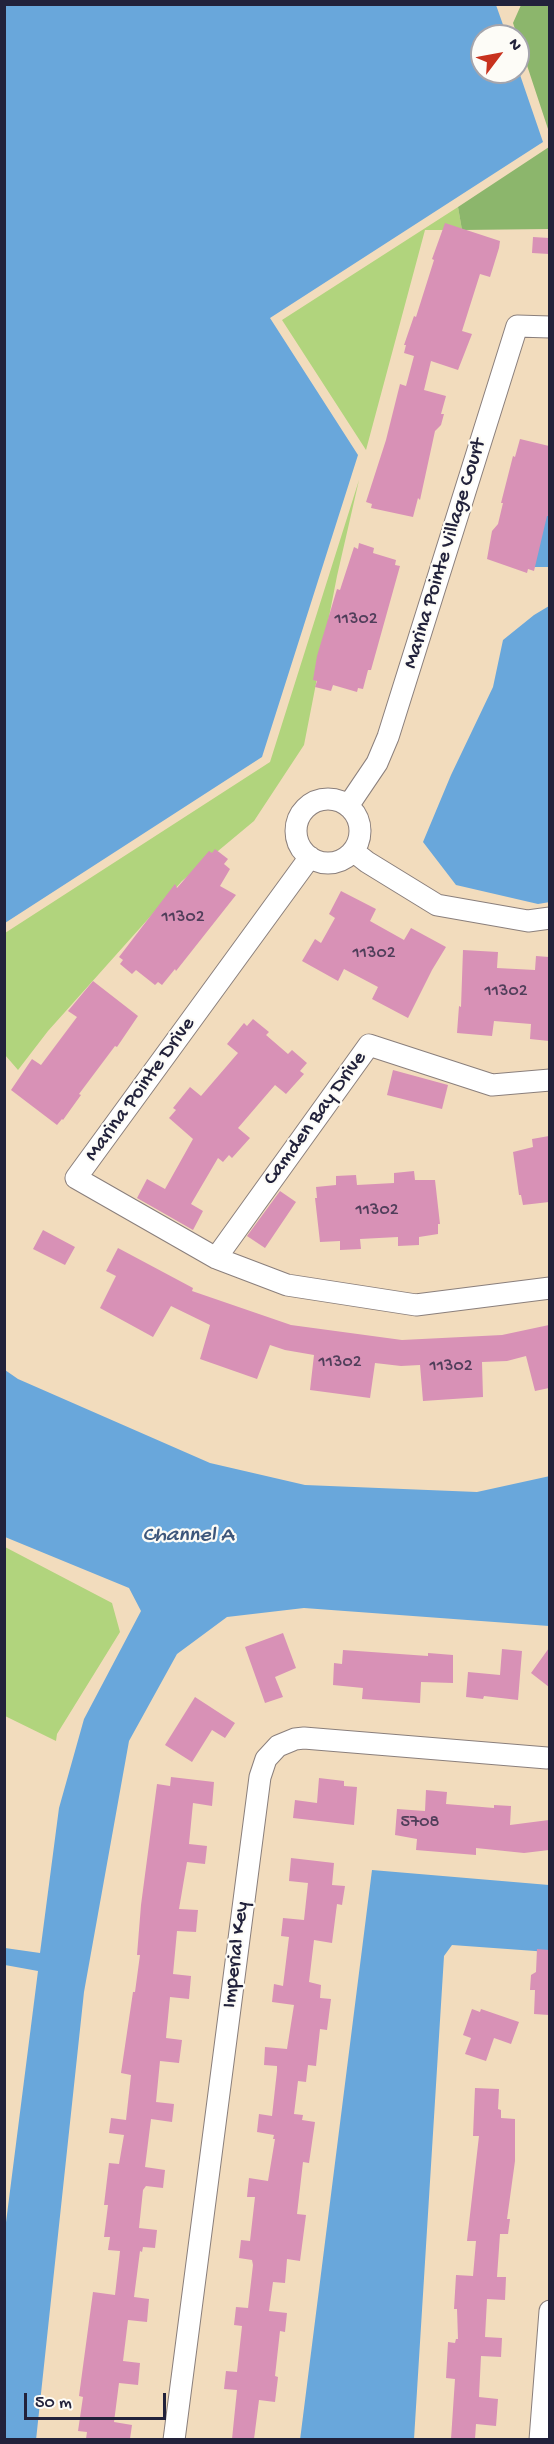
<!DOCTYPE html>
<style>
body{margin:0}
#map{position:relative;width:554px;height:2444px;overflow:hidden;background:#f2dcbd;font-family:"Gochi Hand",sans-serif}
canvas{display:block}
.frame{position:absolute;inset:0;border:6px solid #22223b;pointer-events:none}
.north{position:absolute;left:470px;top:24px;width:60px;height:60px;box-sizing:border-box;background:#fdfcf7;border:2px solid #a5a5ac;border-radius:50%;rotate:58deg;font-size:16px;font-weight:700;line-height:24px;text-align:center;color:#22223b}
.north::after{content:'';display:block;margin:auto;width:21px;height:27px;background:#c8321e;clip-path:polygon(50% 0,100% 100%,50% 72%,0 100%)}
.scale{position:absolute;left:24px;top:2393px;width:142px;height:27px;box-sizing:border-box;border:3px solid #22223b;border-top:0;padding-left:8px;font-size:18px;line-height:21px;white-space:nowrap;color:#22223b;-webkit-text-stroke:4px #fdfcf7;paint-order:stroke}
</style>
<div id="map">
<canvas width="554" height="2444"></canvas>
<div class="frame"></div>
<div class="north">N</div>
<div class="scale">50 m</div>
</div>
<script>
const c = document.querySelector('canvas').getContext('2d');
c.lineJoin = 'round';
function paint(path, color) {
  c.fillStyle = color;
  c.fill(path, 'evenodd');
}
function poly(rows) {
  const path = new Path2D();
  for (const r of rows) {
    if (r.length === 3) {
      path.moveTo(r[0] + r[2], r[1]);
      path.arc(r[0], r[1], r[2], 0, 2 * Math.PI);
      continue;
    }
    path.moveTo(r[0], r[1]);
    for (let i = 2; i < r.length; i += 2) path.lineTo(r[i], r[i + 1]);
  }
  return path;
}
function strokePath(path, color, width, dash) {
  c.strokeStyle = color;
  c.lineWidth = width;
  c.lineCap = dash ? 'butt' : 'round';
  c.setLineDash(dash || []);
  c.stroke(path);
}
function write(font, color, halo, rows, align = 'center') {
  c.font = font + ' "Gochi Hand",sans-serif';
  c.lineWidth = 4.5;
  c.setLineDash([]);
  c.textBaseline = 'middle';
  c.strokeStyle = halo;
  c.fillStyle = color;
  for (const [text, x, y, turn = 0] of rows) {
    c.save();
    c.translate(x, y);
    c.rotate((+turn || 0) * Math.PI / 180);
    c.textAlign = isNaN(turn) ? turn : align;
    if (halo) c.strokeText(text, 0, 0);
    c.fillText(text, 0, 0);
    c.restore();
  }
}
paint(poly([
 [458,207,462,230,425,230,366,450,282,320],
 [359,480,337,576,304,745,254,821,182,881,48,1031,18,1070,5,1055,5,933,270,762],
 [5,1547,112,1603,120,1632,57,1734,56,1741,5,1716]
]), '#b1d47d');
paint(poly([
 [521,5,549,5,549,132,513,23],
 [549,147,549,229,462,230,458,207]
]), '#8cb66c');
paint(poly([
 [5,4,496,5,507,36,482,36,482,72,518,72,518,69,543,142,270,318,358,455,262,757,5,923],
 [549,460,549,567,535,567,523,540,544,486],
 [549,606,550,902,538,904,456,885,423,842,451,775,493,687,503,640,534,615],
 [5,1370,18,1379,210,1463,305,1485,477,1492,550,1476,549,1626,304,1608,227,1617,177,1654,129,1741,84,1992,36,2440,5,2439,4,2238,38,1971,5,1965,5,1948,40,1953,59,1808,84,1719,141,1611,129,1588,5,1537],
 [372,1870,549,1885,549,1952,452,1945,444,1956,414,2439,300,2440]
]), '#69a7db');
paint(poly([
 [445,223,500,241,499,248,490,277,480,274,462,331,472,334,458,370,431,361,424,390,446,396,441,414,444,414,441,425,435,431,420,500,418,498,413,517,371,508,372,504,366,502,386,440,400,384,406,386,414,356,404,353,406,345,404,345,414,316,416,317,434,260,432,259],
 [533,237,549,238,549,254,532,253],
 [520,439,549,446,549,516,547,516,534,571,528,569,527,573,487,559,492,531,498,524,503,503,501,503,513,456,515,457],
 [359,543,374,548,373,553,396,560,395,565,400,566,371,670,368,670,363,689,358,688,357,692,333,685,331,691,315,687,317,681,313,680,317,656,337,589,340,590,354,547,358,549],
 [215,849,228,859,224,864,230,869,220,886,236,895,176,971,175,969,162,985,158,982,155,985,136,970,132,974,120,964,123,960,119,957,175,884,177,888,209,851,212,853],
 [341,891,376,909,370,921,404,940,411,928,446,947,432,970,408,1018,372,999,378,987,344,969,338,981,302,961,315,939,321,943,335,918,329,914],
 [463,950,498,952,497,968,535,970,536,956,549,957,549,1041,530,1039,531,1024,494,1021,492,1036,457,1033,459,1006,461,1007],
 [93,981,138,1016,117,1047,115,1046,79,1094,81,1095,63,1120,62,1119,57,1125,11,1090,32,1059,41,1065,77,1017,68,1011],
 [253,1019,269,1032,266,1035,288,1054,292,1050,307,1063,300,1071,304,1074,286,1094,275,1085,238,1128,250,1138,232,1158,229,1155,223,1162,218,1158,191,1204,203,1211,193,1230,137,1198,147,1179,165,1189,193,1139,169,1118,176,1110,173,1108,190,1087,201,1096,238,1053,227,1044,244,1023,247,1026],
 [393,1070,448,1085,442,1109,387,1095],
 [549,1136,549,1202,523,1205,521,1195,519,1195,513,1152,533,1147,532,1139],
 [414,1171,415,1180,435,1180,440,1224,438,1224,438,1234,419,1237,419,1245,398,1246,398,1237,360,1239,361,1249,340,1250,340,1241,320,1242,315,1198,317,1198,316,1187,336,1185,336,1176,356,1175,357,1185,394,1183,394,1173],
 [280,1191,296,1202,265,1248,247,1236],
 [43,1230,75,1247,65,1265,33,1249],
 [118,1248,193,1288,192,1291,291,1325,402,1340,502,1335,549,1325,549,1388,535,1391,526,1356,507,1361,482,1362,483,1397,423,1401,420,1365,401,1366,375,1363,370,1398,310,1390,314,1355,285,1350,270,1345,257,1379,200,1359,210,1325,171,1306,153,1337,100,1308,116,1276,106,1271],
 [283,1633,296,1668,275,1677,283,1697,265,1703,245,1647],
 [549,1648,549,1687,531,1673],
 [502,1649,522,1651,518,1700,484,1696,483,1699,466,1697,468,1672,500,1675],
 [343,1650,428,1656,428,1653,453,1655,453,1683,421,1682,420,1703,362,1699,363,1688,333,1685,334,1663,342,1664],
 [195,1697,235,1723,225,1738,212,1730,192,1762,165,1745],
 [171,1777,214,1782,212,1806,193,1803,189,1844,207,1846,205,1864,187,1862,179,1909,198,1910,196,1932,177,1931,173,1974,191,1976,189,1999,170,1997,166,2038,182,2040,179,2063,160,2061,156,2102,174,2104,172,2122,151,2119,145,2167,165,2170,163,2188,146,2186,143,2190,139,2228,157,2230,155,2248,143,2247,142,2252,140,2251,134,2297,149,2299,147,2322,128,2320,123,2361,140,2363,138,2385,119,2383,114,2422,132,2425,130,2439,86,2439,87,2432,78,2431,83,2397,79,2396,93,2292,115,2295,120,2251,108,2250,110,2237,104,2237,108,2205,104,2205,109,2163,119,2164,124,2135,109,2133,111,2118,126,2120,131,2075,121,2073,133,1992,135,1992,140,1955,137,1955,141,1905,157,1784,170,1786],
 [319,1778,344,1781,344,1786,357,1787,354,1825,293,1818,295,1800,317,1803],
 [426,1790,447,1792,446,1804,494,1808,494,1805,511,1806,510,1825,549,1820,549,1850,524,1853,476,1848,476,1855,416,1850,417,1839,395,1835,397,1809,425,1811],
 [291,1858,334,1863,332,1885,345,1886,342,1905,337,1904,332,1943,314,1940,309,1982,321,1985,320,1998,331,1999,327,2030,320,2029,316,2066,308,2065,306,2082,298,2081,294,2114,303,2115,302,2120,315,2122,309,2163,303,2162,297,2214,306,2215,300,2261,287,2259,285,2283,273,2282,269,2311,287,2313,285,2332,280,2331,275,2376,278,2377,275,2402,259,2400,254,2439,232,2439,237,2390,224,2389,226,2371,237,2372,242,2326,234,2325,236,2307,248,2308,253,2265,252,2260,239,2258,241,2240,250,2241,255,2197,247,2197,249,2178,268,2181,275,2139,273,2139,274,2135,257,2132,259,2114,272,2116,277,2071,277,2066,264,2065,265,2047,287,2049,294,2005,272,2002,274,1984,283,1986,289,1937,281,1936,283,1918,304,1920,308,1883,289,1881],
 [537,1949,549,1950,549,2015,534,2014,535,1990,530,1990,531,1975,536,1972],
 [472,2009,480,2012,481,2009,519,2022,511,2044,494,2038,486,2061,465,2054,471,2038,463,2035],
 [475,2088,499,2089,498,2109,501,2110,501,2118,515,2119,515,2161,507,2219,510,2219,508,2234,500,2234,497,2277,506,2277,505,2300,487,2299,485,2337,502,2338,501,2357,481,2356,479,2397,498,2399,496,2426,476,2424,475,2439,451,2439,455,2379,446,2378,448,2342,455,2343,456,2339,458,2339,457,2309,454,2309,456,2275,473,2276,476,2241,467,2241,479,2136,473,2136]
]), '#d891b6');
const minor = poly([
 [328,831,32],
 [348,806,377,763,388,737,517,326,550,327],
 [353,851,367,862,437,905,528,921,550,918],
 [310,857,76,1178,216,1258,287,1285,416,1305,550,1288],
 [216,1258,369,1045,492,1085,550,1080],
 [174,2440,260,1777,266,1759,278,1746,295,1739,304,1738,547,1758],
 [540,2440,550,2311]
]);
strokePath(minor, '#8a7f7c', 23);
strokePath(minor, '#fff', 21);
write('18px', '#503e5a', null, [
 ["11302",356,620],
 ["11302",183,918],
 ["11302",374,954],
 ["11302",506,992],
 ["11302",377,1211],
 ["11302",340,1363],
 ["11302",451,1367],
 ["5708",420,1823]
]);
write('21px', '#22223b', '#fdfcf7', [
 ["Marina Pointe Village Court",446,554,-73],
 ["Marina Pointe Drive",141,1090,-54],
 ["Camden Bay Drive",316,1119,-54],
 ["Imperial Key",237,1955,-83]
]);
write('italic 22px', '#3e577b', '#fdfcf7', [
 ["Channel A",188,1537]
]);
</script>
